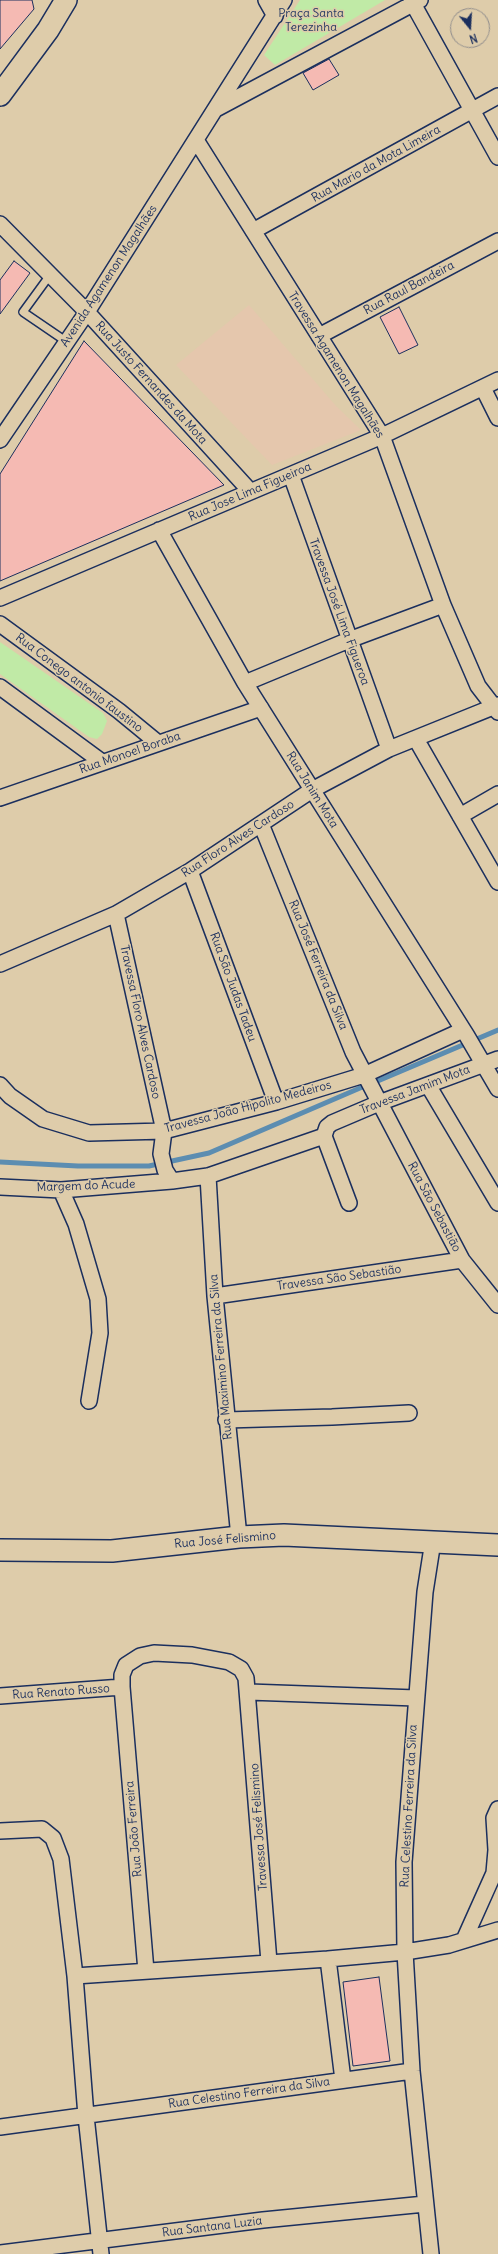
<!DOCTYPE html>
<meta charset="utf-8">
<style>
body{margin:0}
#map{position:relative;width:498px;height:2254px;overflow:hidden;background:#deccaa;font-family:Delius,sans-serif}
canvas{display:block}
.north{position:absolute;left:450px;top:8px;width:40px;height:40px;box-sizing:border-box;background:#deccaa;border:1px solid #908d8c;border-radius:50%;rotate:162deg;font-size:11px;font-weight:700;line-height:16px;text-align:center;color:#1b2f5e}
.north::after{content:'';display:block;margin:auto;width:14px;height:18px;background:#1b2f5e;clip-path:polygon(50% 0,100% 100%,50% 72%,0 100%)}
</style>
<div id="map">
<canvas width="498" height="2254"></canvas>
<div class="north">N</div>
</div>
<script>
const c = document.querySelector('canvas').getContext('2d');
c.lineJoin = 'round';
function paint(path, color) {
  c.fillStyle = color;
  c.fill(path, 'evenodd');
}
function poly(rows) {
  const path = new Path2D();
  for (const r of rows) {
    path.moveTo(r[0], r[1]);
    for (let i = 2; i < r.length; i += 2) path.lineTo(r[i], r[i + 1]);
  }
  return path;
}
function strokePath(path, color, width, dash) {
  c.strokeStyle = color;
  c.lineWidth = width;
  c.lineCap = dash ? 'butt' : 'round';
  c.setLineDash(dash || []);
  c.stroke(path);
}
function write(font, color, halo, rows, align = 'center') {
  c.font = font + ' Delius,sans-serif';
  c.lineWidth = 3;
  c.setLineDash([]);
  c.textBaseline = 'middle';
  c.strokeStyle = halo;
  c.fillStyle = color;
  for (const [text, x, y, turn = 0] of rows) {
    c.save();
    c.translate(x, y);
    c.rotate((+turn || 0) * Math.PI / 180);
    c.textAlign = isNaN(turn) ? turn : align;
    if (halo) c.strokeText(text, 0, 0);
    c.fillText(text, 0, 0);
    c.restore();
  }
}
paint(poly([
 [249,305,336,406,361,430,272,465,176,365]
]), '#e5c7ad');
paint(poly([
 [300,0,385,0,275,65,264,55],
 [0,642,103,713,107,721,102,734,97,739,89,737,0,674]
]), '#c0eaa6');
strokePath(poly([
 [373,1083,498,1030],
 [0,1162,78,1166,149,1166,209,1153,367,1085]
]), '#5c8db1', 5);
const building = poly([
 [0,0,32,0,34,9,0,49,0,0],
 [329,59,339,75,313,90,303,73,329,59],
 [14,261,30,273,0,314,0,280,14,261],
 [399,307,418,345,399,354,380,317,399,307],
 [84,341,224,485,0,581,0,474,84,341],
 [379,1977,390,2061,353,2066,343,1982,379,1977]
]);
paint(building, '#f5bab3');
strokePath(building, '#1b2f5e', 1);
const lane = poly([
 [50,275,23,312,67,342]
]);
const street = poly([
 [266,0,275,16],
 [411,0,498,157],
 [216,109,420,0],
 [196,140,382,436,443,605,478,686,498,712],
 [0,224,87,312,250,491],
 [253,231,498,96],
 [319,336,498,241],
 [483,388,498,418],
 [0,440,87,312,284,0],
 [291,475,389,749],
 [159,530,245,683,467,1036,498,1089],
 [0,598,382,436,498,380],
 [0,624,119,711,158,743],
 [245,683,349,640,443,605],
 [0,687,102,762],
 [416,739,498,882],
 [0,798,261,708],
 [460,816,498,794],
 [261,824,353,1052,462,1260,498,1305],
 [190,871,276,1102],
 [116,914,164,1131,161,1154,165,1170,172,1181,208,1176,324,1136],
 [0,964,116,914,190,871,312,790,389,749,498,705],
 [0,1085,10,1096,43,1119,89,1133,164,1131,276,1102,364,1075,463,1030],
 [428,1085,498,1203],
 [208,1176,215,1296,239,1537],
 [0,1187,61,1190,172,1181],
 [61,1190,76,1224,98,1299,100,1333,89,1401],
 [349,1203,324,1136,327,1127,332,1123,379,1103,498,1059],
 [215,1296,462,1260],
 [226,1420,332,1417,409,1413],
 [249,1692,416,1698],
 [0,1696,122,1687],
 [0,1831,42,1829,53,1838,61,1859,75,1976,86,2116,101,2254],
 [464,1940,494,1873,496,1850,494,1818,498,1809],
 [328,1959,343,2080],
 [146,1971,122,1687,122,1675,126,1665,140,1656,154,1653,192,1655,229,1662,241,1669,246,1678,269,1962],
 [75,1976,328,1959,405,1952,449,1945,498,1930],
 [0,2127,412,2071],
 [0,2253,263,2220,425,2204],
 [431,2254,412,2071,405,1952,404,1862,425,1592,433,1541]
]);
const secondary = poly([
 [0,95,48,30,66,0],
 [0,1550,112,1551,239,1537,284,1535,498,1545]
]);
strokePath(lane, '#1b2f5e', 10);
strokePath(street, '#1b2f5e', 18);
strokePath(secondary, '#1b2f5e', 24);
strokePath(lane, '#deccaa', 7);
strokePath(street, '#deccaa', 15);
strokePath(secondary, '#deccaa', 21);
write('12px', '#233862', '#deccaa', [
 ["Praça Santa",311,14],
 ["Terezinha",311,28]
]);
write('12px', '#1b2f5e', '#deccaa', [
 ["Rua Mario da Mota Limeira",376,164,-29],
 ["Avenida Agamenon Magalhães",109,276,-57],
 ["Rua Raul Bandeira",409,288,-28],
 ["Travessa Agamenon Magalhães",336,365,58],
 ["Rua Justo Fernandes da Mota",151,383,48],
 ["Rua Jose Lima Figueiroa",250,492,-23],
 ["Travessa José Lima Figueroa",339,612,70],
 ["Rua Conego antonio faustino",79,683,37],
 ["Rua Monoel Boraba",130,753,-19],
 ["Rua Janim Mota",312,790,58],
 ["Rua Floro Alves Cardoso",238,839,-33],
 ["Rua José Ferreira da Silva",318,965,68],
 ["Rua São Judas Tadeu",233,987,70],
 ["Travessa Floro Alves Cardoso",140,1022,78],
 ["Travessa Jamim Mota",415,1090,-21],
 ["Travessa João Hipolito Medeiros",248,1107,-15],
 ["Margem do Acude",86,1186,-2],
 ["Rua São Sebastião",434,1207,62],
 ["Travessa São Sebastião",339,1278,-8],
 ["Rua Maximino Ferreira da Silva",221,1357,-95],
 ["Rua José Felismino",225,1540,-5],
 ["Rua Renato Russo",61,1692,-4],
 ["Rua Celestino Ferreira da Silva",409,1806,-87],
 ["Travessa José Felismino",259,1827,-94],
 ["Rua João Ferreira",134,1829,-95],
 ["Rua Celestino Ferreira da Silva",249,2093,-8],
 ["Rua Santana Luzia",212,2227,-7]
]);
</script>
